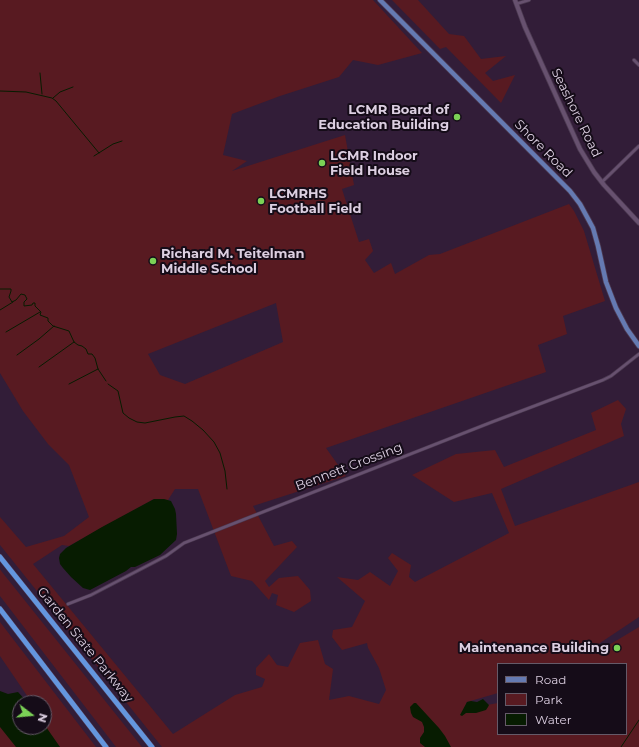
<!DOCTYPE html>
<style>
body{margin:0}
#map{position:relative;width:639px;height:747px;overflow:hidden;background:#321d38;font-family:Montserrat,sans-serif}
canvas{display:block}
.legend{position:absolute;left:497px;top:663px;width:130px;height:72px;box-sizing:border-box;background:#150c18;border:1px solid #655a68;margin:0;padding:5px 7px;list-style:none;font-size:12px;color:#dccfe1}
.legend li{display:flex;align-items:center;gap:8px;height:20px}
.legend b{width:20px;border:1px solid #655a68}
.north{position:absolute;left:12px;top:695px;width:40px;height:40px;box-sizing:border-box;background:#150c18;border:1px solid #655a68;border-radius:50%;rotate:106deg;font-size:11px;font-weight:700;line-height:16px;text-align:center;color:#dccfe1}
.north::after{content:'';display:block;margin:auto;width:14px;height:18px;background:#7bd156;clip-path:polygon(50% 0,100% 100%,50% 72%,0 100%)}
</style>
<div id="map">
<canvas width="639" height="747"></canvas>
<ul class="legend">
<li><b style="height:5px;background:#657ab2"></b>Road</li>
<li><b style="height:11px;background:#581a21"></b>Park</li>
<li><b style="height:11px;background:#071c01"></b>Water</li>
</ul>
<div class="north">N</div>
</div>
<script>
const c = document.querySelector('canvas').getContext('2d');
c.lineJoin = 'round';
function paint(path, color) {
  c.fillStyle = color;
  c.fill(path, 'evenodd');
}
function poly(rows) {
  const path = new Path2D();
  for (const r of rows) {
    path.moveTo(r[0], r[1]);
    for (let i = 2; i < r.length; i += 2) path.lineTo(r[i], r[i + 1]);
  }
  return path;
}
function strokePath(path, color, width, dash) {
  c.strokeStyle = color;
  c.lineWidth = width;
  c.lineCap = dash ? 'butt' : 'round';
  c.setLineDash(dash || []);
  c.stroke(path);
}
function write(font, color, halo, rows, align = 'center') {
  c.font = font + ' Montserrat,sans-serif';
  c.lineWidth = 4;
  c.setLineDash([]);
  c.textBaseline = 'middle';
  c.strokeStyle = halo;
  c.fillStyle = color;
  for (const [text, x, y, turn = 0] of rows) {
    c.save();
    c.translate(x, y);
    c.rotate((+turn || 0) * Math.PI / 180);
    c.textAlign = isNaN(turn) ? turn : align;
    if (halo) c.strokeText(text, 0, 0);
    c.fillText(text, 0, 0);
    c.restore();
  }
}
paint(poly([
 [0,0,373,0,422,53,378,65,353,60,339,77,280,96,232,114,223,155,247,161,232,171,345,135,354,185,342,189,359,242,369,239,373,251,365,260,374,273,391,263,395,274,429,255,440,254,569,204,574,211,584,231,605,301,563,316,567,334,538,345,546,372,326,448,346,476,253,506,274,546,292,541,297,547,265,581,269,587,279,578,298,576,310,590,311,601,294,612,276,605,278,595,272,593,269,600,252,581,231,576,198,489,175,489,168,500,154,499,69,546,62,545,33,564,173,734,235,695,262,687,265,679,256,675,256,668,269,654,277,665,288,667,300,643,318,640,325,664,333,669,329,700,349,696,379,704,386,690,379,668,368,648,367,643,342,650,332,637,333,630,352,627,365,601,337,577,358,580,370,572,390,586,398,571,388,558,392,553,411,565,409,577,415,582,509,533,492,493,454,502,412,475,456,454,495,450,504,467,596,430,591,413,618,400,626,409,621,424,624,436,501,489,515,526,639,482,639,617,594,647,594,654,639,627,639,747,162,747,0,545,0,517,26,547,64,536,89,517,69,465,48,444,23,411,0,373],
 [276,303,283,342,185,384,160,375,148,354],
 [498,664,626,664,626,734,498,734,498,703,470,708,466,703,467,702,498,693],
 [392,0,418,0,449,34,464,36,481,59,506,56,485,73,493,81,515,75,501,103,446,47,440,49],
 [0,569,2,572,142,747,116,747,0,596],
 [0,622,96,747,60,747,54,743,44,723,44,703,32,703,0,656],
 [0,724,21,747,0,747]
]), '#581a21');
paint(poly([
 [154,499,164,499,171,501,175,509,176,514,177,534,176,540,160,555,135,567,131,567,126,571,90,590,83,588,71,577,63,568,60,564,59,558,60,554,66,548,102,527],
 [0,691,8,694,18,692,28,703,20,703,20,727,44,727,44,724,60,747,16,747,0,727],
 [483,699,489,705,488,707,486,710,476,713,466,713,462,716,460,715,467,702,471,701,477,702],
 [414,703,416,703,439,728,445,736,451,747,425,747,420,743,420,738,424,732,424,727,422,722,413,717,411,713,410,707]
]), '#071c01');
strokePath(poly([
 [40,73,42,94],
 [0,91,26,92,52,98,56,101,99,153],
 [53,98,60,92,73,87],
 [94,156,113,144,122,141],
 [0,289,11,289,11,291,9,297,12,302,16,300,21,294,25,295,27,299,24,302,24,306,32,305,33,303,35,303,35,306,41,312,40,315,48,318,48,321,53,326,69,331,74,342,78,345,82,346,86,349,88,354,92,354,95,358,98,369,106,381],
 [0,310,13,302],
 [6,332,40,312],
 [17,355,39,339,54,326],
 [39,367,74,342],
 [69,384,98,369],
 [108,384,118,391,123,413,129,418,137,422,145,423,175,417,184,416,192,421,203,430,214,442,220,453,225,471,227,489],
 [621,747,639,720]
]), '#071c01', 1);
const street = poly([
 [516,4,529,0],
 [634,60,639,65],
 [602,182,639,146],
 [68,604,91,595,166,556,184,543,492,422,603,380,611,376,639,354]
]);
const secondary = poly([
 [515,0,525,27,580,149,594,172,604,185,639,223]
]);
const primary = poly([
 [380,0,570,191,580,204,593,228,598,246,606,282,616,308,627,329,639,346]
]);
const highway = poly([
 [0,557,152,747],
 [0,609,106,747]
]);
strokePath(street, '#4c3a51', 4);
strokePath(secondary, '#4c3a51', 5.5);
strokePath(primary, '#4c3a51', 6);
strokePath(highway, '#4c3a51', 6);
strokePath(street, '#67516f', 2.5);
strokePath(secondary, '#67516f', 4);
strokePath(primary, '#657ab2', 4.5);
strokePath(highway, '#6496de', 5);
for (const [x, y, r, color] of [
 [457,117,4,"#7bd156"],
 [322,163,4,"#7bd156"],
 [261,201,4,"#7bd156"],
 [153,261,4,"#7bd156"],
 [617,648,4,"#7bd156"]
]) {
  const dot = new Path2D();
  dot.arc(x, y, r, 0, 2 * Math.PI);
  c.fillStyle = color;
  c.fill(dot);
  strokePath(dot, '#150c18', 1.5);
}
write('bold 13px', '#dccfe1', '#150c18', [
 ["LCMR Board of",449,110,"right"],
 ["Education Building",449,125,"right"],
 ["LCMR Indoor",330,156],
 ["Field House",330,171],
 ["LCMRHS",269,194],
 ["Football Field",269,209],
 ["Richard M. Teitelman",161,254],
 ["Middle School",161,269],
 ["Maintenance Building",609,648,"right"]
], 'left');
write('13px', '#dccfe1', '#150c18', [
 ["Seashore Road",576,113,64],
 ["Shore Road",543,149,45],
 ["Bennett Crossing",349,467,-21],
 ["Garden State Parkway",85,645,51]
]);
</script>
